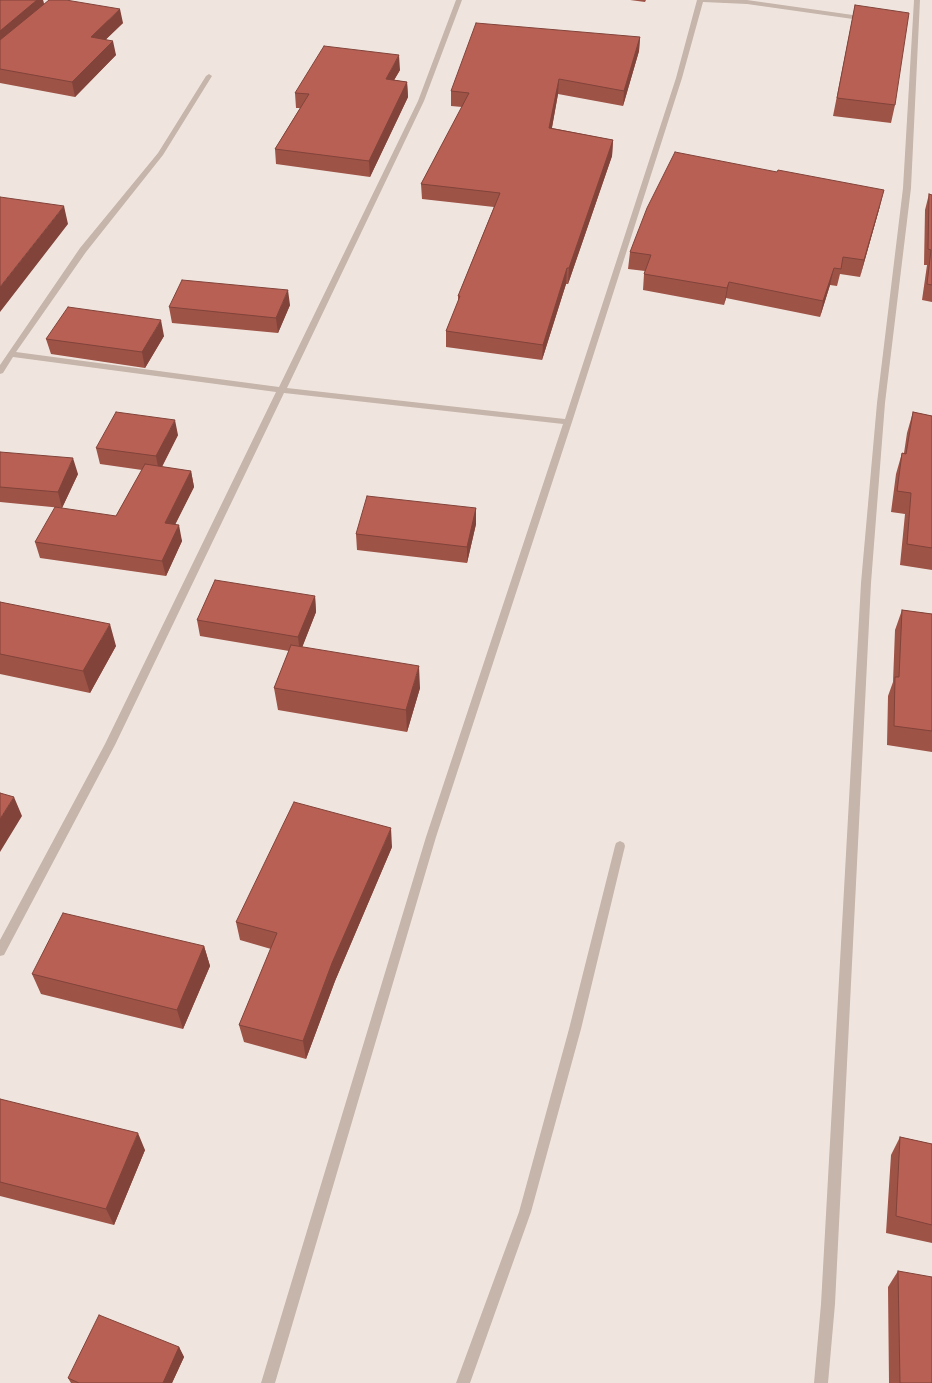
<!DOCTYPE html>
<style>
body{margin:0}
canvas{display:block;background:#f0e5de}
</style>
<canvas width="932" height="1383"></canvas>
<script>
const c = document.querySelector('canvas').getContext('2d');
c.lineJoin = 'round';
function poly(rows) {
  const path = new Path2D();
  for (const r of rows) {
    path.moveTo(r[0], r[1]);
    for (let i = 2; i < r.length; i += 2) path.lineTo(r[i], r[i + 1]);
  }
  return path;
}
function paint(path, color) {
  c.fillStyle = color;
  c.fill(path, 'evenodd');
}
function strokePath(path, color, width, dash) {
  c.strokeStyle = color;
  c.lineWidth = width;
  c.lineCap = dash ? 'butt' : 'round';
  c.setLineDash(dash || []);
  c.stroke(path);
}
paint(poly([
 [456,0,462,0,424,101,287,388,565,419,676,78,697,0,747,0,867,17,870,19,867,21,747,4,703,2,682,78,572,422,436,837,275,1383,261,1383,426,837,563,424,284,393,115,745,4,955,0,956,0,940,105,744,276,392,13,357,3,373,0,374,0,365,80,248,158,153,206,76,209,74,212,76,163,155,86,252,16,352,279,387,418,101,456,0],
 [914,0,920,0,911,188,885,403,871,583,835,1304,828,1383,814,1383,821,1304,861,583,877,403,903,188,914,0],
 [620,841,624,843,625,846,581,1029,531,1212,470,1383,456,1383,519,1212,569,1029,615,846,616,843,620,841]
]), '#c6b5ab');
paint(poly([
 [0,0,43,0,44,4,123,23,106,39,116,55,75,97,0,83],
 [630,0,646,0,645,2],
 [855,5,895,105,891,123,833,116],
 [640,37,639,51,623,106,558,94,552,128,613,140,612,156,568,284,566,284,542,360,446,347,446,331,458,302,458,296,494,207,422,199,421,184,462,107,451,106,451,91],
 [400,70,394,80,407,82,408,97,370,177,276,164,275,149,300,108,296,108,295,93],
 [929,194,932,195,932,302,922,300,927,265,924,265,925,210],
 [880,206,860,277,840,274,837,286,830,285,820,317,726,298,724,305,643,290,644,274,645,271,628,269,630,252],
 [290,305,278,333,172,323,169,307],
 [164,336,145,368,51,354,46,339],
 [913,412,932,416,932,570,900,565,905,514,891,512,896,474,902,453,904,453,907,433],
 [178,435,162,467,191,471,194,487,175,524,182,541,166,576,40,558,35,542,116,516,142,470,100,464,96,448],
 [0,452,78,474,62,508,0,502],
 [476,508,476,524,467,563,357,550,356,534],
 [315,596,316,612,302,647,420,688,407,732,278,710,274,688,289,651,200,636,197,620],
 [0,602,116,646,90,693,0,674],
 [902,610,932,614,932,752,887,745,888,696,893,682,895,630],
 [392,847,335,981,306,1059,244,1042,239,1025,271,949,240,940,236,922],
 [204,946,210,966,183,1029,41,994,32,974],
 [0,1099,145,1150,114,1225,0,1196],
 [900,1137,932,1144,932,1243,886,1233,891,1155],
 [898,1271,932,1383,889,1383,888,1287],
 [179,1347,184,1357,172,1383,71,1383,68,1378]
]), '#9e5347');
paint(poly([
 [37,0,43,0,45,10,0,49,0,31],
 [120,9,123,23,94,51,91,37],
 [640,37,639,51,623,106,624,91],
 [113,41,116,55,75,97,72,82],
 [399,55,400,70,386,94,386,79],
 [559,79,558,94,549,143,549,128],
 [407,82,408,97,370,177,369,161],
 [613,140,612,156,568,284,569,268],
 [884,190,880,206,860,277,864,260],
 [64,206,68,224,0,312,0,287],
 [567,268,566,284,542,360,543,345],
 [834,268,830,285,820,317,823,301],
 [729,282,726,298,724,305,727,288],
 [288,290,290,305,278,333,276,318],
 [161,320,164,336,145,368,142,352],
 [175,420,178,435,159,472,156,456],
 [73,458,78,474,62,508,58,492],
 [191,471,194,487,168,539,165,523],
 [476,508,476,524,467,563,467,547],
 [179,525,182,541,166,576,162,561],
 [315,596,316,612,300,653,298,637],
 [110,624,116,646,90,693,83,671],
 [419,666,420,688,407,732,406,710],
 [14,797,22,816,0,852,0,819],
 [391,828,392,847,335,981,306,1059,303,1041,332,963],
 [204,946,210,966,183,1029,177,1010],
 [138,1133,145,1150,114,1225,106,1209],
 [179,1347,184,1357,172,1383,163,1383]
]), '#81433a');
const building = poly([
 [0,0,37,0,0,31,0,0],
 [49,0,66,0,120,9,91,37,113,41,72,82,0,69,0,40,49,0],
 [855,5,909,13,895,105,837,98,855,5],
 [476,23,640,37,624,91,559,79,549,128,613,140,569,268,567,268,543,345,446,331,460,296,458,296,500,193,421,184,469,93,451,91,476,23],
 [324,46,399,55,386,79,407,82,369,161,275,149,309,94,295,93,324,46],
 [675,152,777,172,778,170,884,190,864,260,843,257,841,269,834,268,823,301,729,282,727,288,644,274,651,255,630,252,647,208,675,152],
 [929,194,932,195,932,285,927,284,931,250,928,249,929,194],
 [0,197,64,206,0,287,0,197],
 [182,280,288,290,276,318,169,307,182,280],
 [68,307,161,320,142,352,46,339,68,307],
 [116,412,175,420,156,456,96,448,116,412],
 [913,412,932,416,932,548,907,544,911,493,897,491,902,453,906,454,913,412],
 [0,452,73,458,58,492,0,487,0,452],
 [145,464,191,471,165,523,179,525,162,561,35,542,55,507,116,516,145,464],
 [367,496,476,508,467,547,356,534,367,496],
 [215,580,315,596,298,637,197,620,215,580],
 [0,602,110,624,83,671,0,654,0,602],
 [902,610,932,614,932,731,894,726,895,677,899,677,902,610],
 [291,645,419,666,406,710,274,688,291,645],
 [0,793,14,797,0,819,0,793],
 [294,802,391,828,332,963,303,1041,239,1025,277,933,236,922,294,802],
 [63,913,204,946,177,1010,32,974,63,913],
 [0,1099,138,1133,106,1209,0,1182,0,1099],
 [900,1137,932,1144,932,1225,896,1216,900,1137],
 [898,1271,932,1277,932,1383,900,1383,898,1271],
 [99,1315,179,1347,163,1383,79,1383,68,1378,99,1315]
]);
paint(building, '#b86053');
strokePath(building, '#81433a', 1);
</script>
